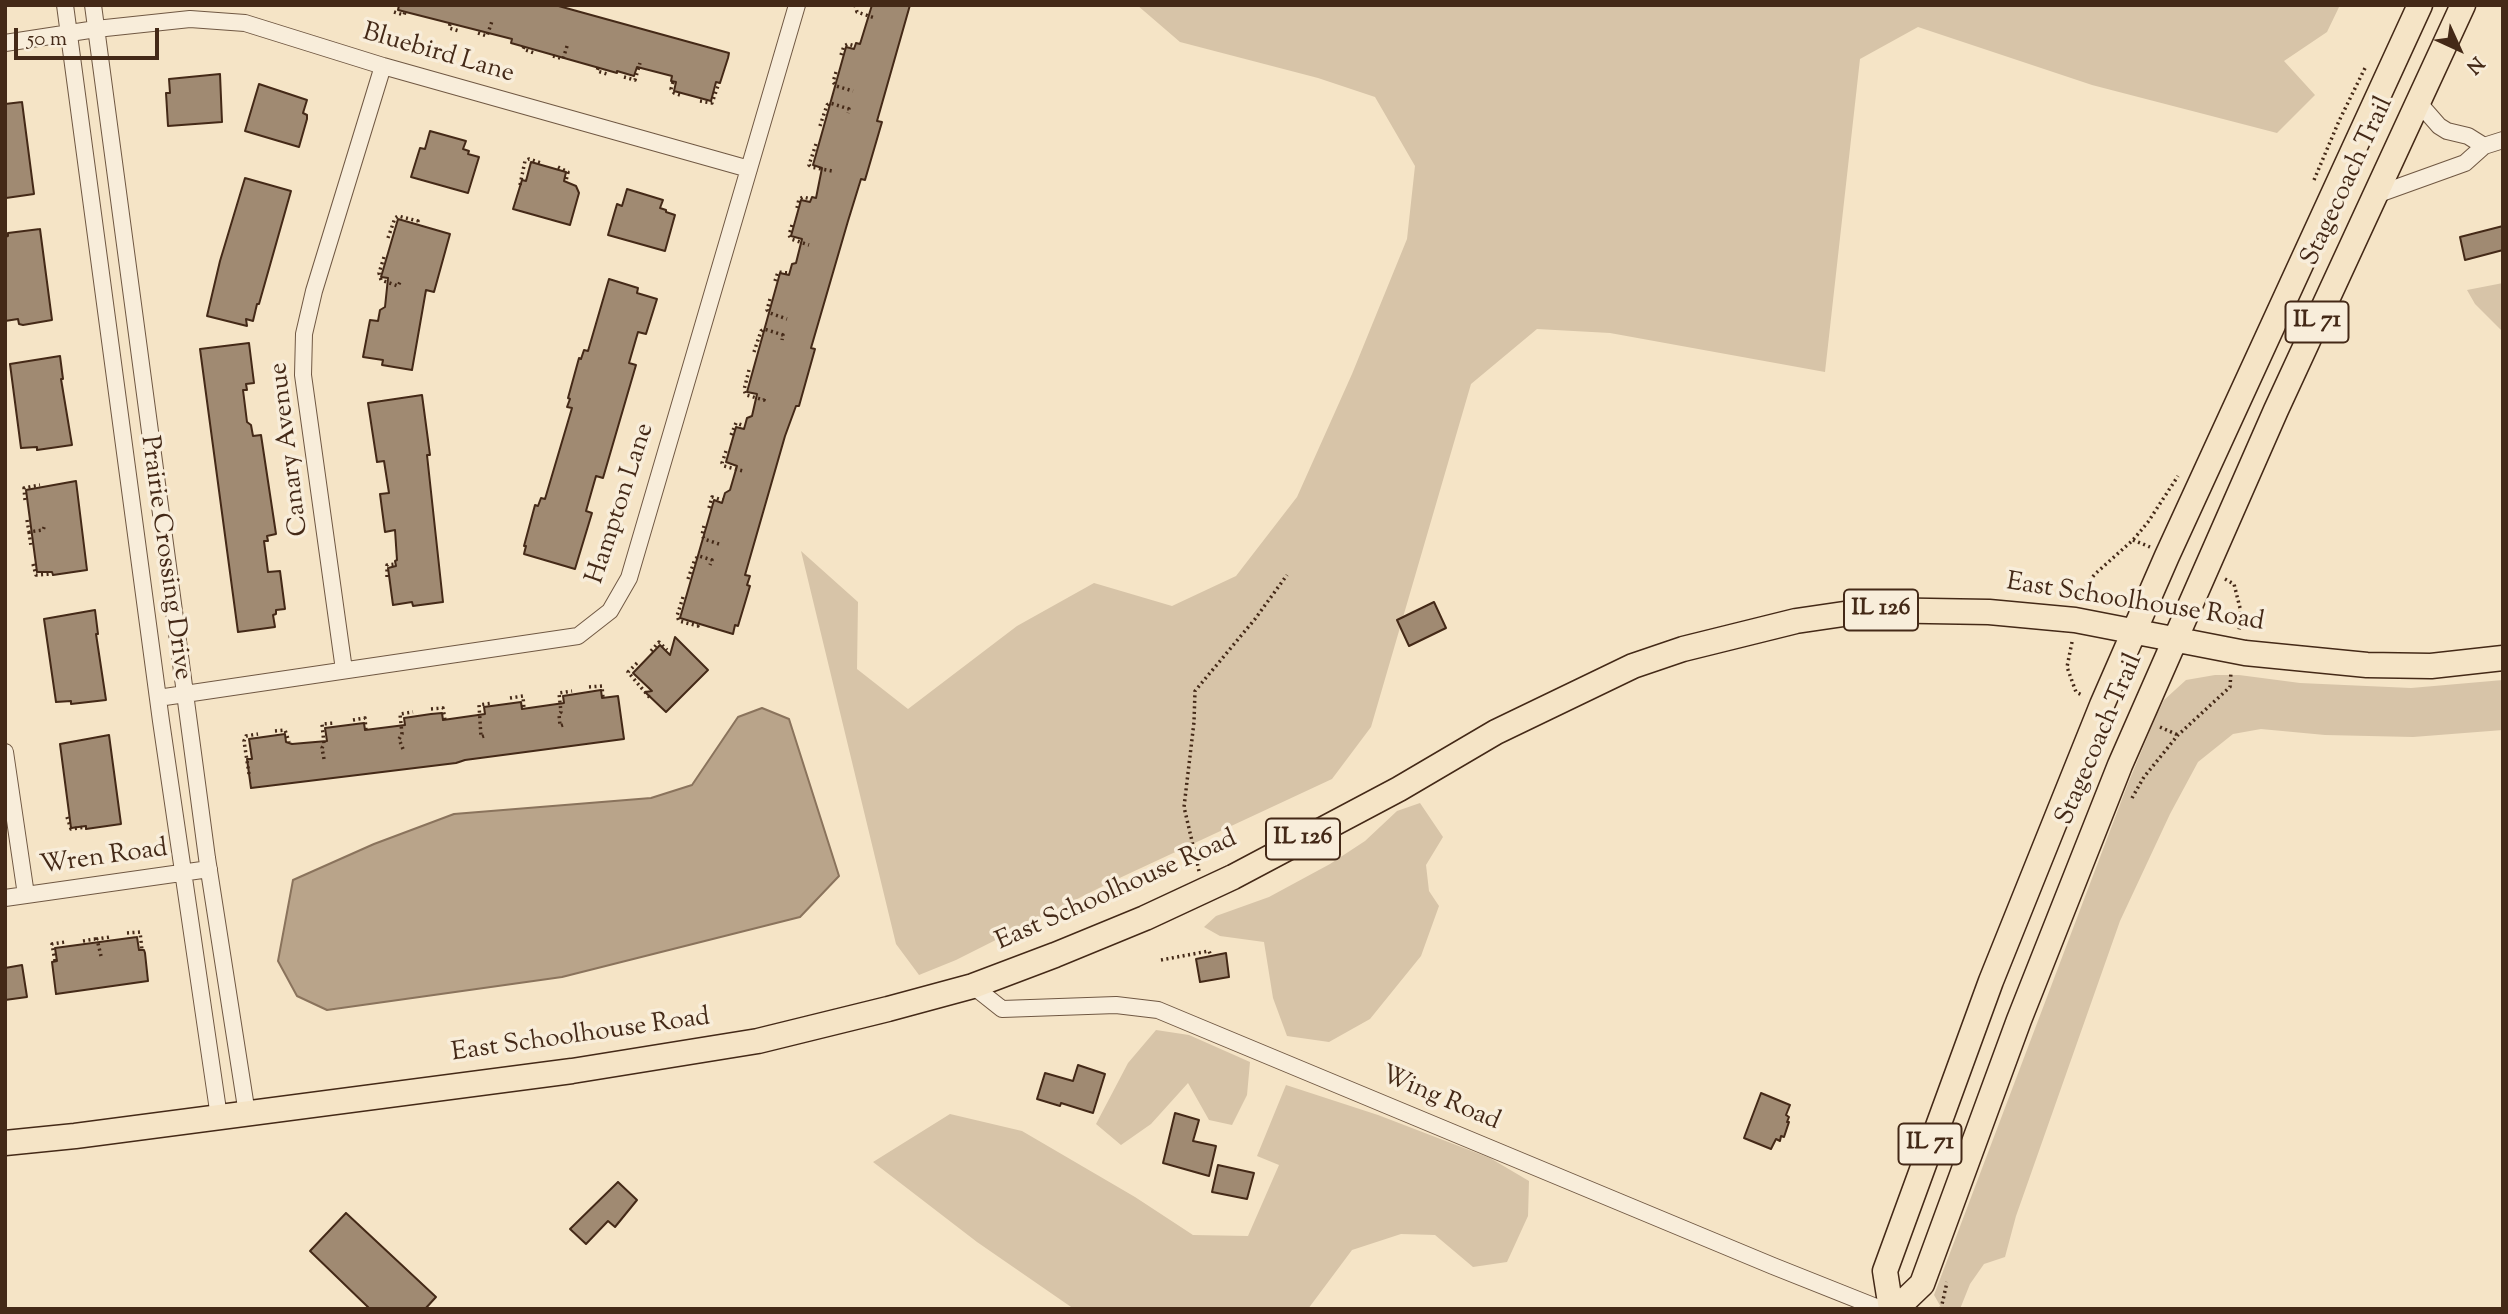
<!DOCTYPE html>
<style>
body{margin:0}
#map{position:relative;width:2508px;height:1314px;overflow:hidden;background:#f5e4c6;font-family:"Sorts Mill Goudy",serif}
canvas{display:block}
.frame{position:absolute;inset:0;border:7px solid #442917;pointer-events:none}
.north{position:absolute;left:2424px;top:14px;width:70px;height:70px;-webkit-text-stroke:5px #f8edda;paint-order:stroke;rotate:135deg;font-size:19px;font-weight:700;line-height:28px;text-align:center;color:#442917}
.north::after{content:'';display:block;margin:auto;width:24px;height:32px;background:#442917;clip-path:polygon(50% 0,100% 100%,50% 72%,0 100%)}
.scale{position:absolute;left:14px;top:28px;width:145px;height:32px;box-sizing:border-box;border:4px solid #442917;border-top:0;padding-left:9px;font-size:21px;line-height:24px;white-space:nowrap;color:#442917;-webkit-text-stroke:5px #f8edda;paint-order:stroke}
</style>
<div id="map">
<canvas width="2508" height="1314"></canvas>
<div class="frame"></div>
<div class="north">N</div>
<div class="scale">50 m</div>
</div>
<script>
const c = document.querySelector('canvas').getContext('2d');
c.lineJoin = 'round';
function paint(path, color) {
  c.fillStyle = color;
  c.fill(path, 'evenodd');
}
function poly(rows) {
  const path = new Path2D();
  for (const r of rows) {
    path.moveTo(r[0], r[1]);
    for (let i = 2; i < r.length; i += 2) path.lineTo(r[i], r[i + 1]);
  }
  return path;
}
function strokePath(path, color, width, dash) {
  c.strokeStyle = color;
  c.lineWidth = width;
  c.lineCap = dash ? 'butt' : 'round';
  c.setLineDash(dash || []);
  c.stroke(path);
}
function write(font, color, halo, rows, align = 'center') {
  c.font = font + ' "Sorts Mill Goudy",serif';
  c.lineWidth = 7;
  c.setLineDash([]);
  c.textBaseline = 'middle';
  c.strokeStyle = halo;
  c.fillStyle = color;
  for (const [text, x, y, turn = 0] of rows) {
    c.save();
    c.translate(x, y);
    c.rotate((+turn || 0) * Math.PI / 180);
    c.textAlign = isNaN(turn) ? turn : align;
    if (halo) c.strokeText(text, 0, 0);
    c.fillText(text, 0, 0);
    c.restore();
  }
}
paint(poly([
 [1137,5,2340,5,2327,32,2284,61,2315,95,2277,133,2092,85,1918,27,1860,59,1825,372,1610,333,1537,329,1471,384,1371,727,1332,779,1111,882,956,960,919,975,896,944,801,551,858,602,857,669,908,709,1017,626,1094,583,1172,606,1236,576,1297,497,1352,374,1407,239,1415,166,1375,97,1318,78,1180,42],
 [2503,283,2503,332,2475,304,2467,290],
 [2215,675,2239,675,2300,683,2411,688,2503,680,2503,730,2413,737,2325,735,2261,729,2233,734,2198,762,2170,814,2120,921,2016,1216,2005,1257,1984,1264,1970,1284,1960,1309,1942,1309,1934,1295,2127,786,2156,716,2164,700,2186,680],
 [1420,803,1443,837,1426,865,1429,891,1439,906,1421,956,1370,1019,1329,1042,1287,1036,1273,998,1264,942,1220,936,1204,927,1216,916,1269,897,1330,864,1365,841,1397,811],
 [1156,1030,1189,1035,1250,1062,1247,1095,1232,1125,1209,1120,1188,1083,1151,1124,1121,1145,1096,1124,1128,1063],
 [1286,1085,1378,1115,1490,1158,1529,1181,1528,1216,1507,1262,1473,1267,1435,1235,1401,1234,1352,1250,1308,1309,1074,1309,977,1242,873,1162,950,1114,1022,1131,1135,1197,1193,1235,1248,1236,1279,1165,1257,1156]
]), '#d7c4a8');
const water = poly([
 [762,708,789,719,839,876,800,917,562,977,327,1010,297,996,278,961,293,880,374,844,454,814,651,798,692,785,738,717,762,708]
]);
paint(water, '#b9a48a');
strokePath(water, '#8a735c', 2);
const building = poly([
 [399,5,555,5,729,53,728,58,720,83,716,82,711,101,674,91,676,82,671,81,672,76,637,67,634,76,617,71,617,73,511,43,512,39,398,10,399,5],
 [872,5,910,5,877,121,882,122,865,180,861,179,848,221,811,348,815,349,799,406,796,406,785,436,745,575,750,576,747,585,750,586,738,626,735,625,733,634,680,618,714,500,722,503,725,493,730,490,737,466,726,462,736,427,744,429,747,418,752,416,757,394,747,392,780,273,789,275,792,264,796,263,802,239,791,236,801,200,810,202,812,197,816,198,822,168,813,165,846,47,854,49,856,43,860,44,872,5],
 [220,74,222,122,168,126,166,93,170,93,169,79,220,74],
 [259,84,307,100,303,113,307,115,307,119,299,147,245,131,259,84],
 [22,102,34,194,6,198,5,104,22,102],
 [430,131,466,141,463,149,469,151,468,154,479,157,468,193,411,177,420,148,425,149,430,131],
 [531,162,566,172,564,181,576,186,579,193,570,225,513,209,522,180,526,181,531,162],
 [245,178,291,191,259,304,257,304,253,321,246,319,247,326,207,316,220,261,245,178],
 [627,189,663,200,660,208,666,210,666,212,675,215,665,251,608,235,617,204,622,206,627,189],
 [398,219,450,234,434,292,426,290,412,370,382,365,383,360,363,357,370,320,378,321,380,310,385,307,388,278,381,277,398,219],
 [2503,226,2503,250,2465,260,2460,237,2503,226],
 [40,229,52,320,23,325,19,324,18,319,5,321,5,237,8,236,8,233,40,229],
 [609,279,638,288,637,293,657,299,646,334,638,332,629,363,636,365,603,478,596,476,586,511,592,513,575,569,524,554,526,546,524,546,535,505,538,506,541,498,545,499,572,408,567,407,570,399,568,398,579,358,581,359,584,350,588,351,609,279],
 [249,343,254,383,246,384,247,390,243,390,247,422,251,425,253,436,261,435,276,534,267,536,268,541,264,541,268,572,280,571,285,609,276,610,276,614,273,615,275,627,238,632,200,349,249,343],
 [60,356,63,379,61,379,72,445,37,450,37,447,21,448,10,364,60,356],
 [422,395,430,455,427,455,443,602,413,606,412,602,393,605,388,568,396,566,395,561,397,560,395,530,385,532,380,494,389,493,384,461,377,462,368,403,422,395],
 [76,481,87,570,53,575,52,572,37,572,26,490,76,481],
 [1434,602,1446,628,1409,646,1397,620,1434,602],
 [95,610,98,634,96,634,106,700,71,704,71,701,56,702,44,619,95,610],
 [675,637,708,670,666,712,645,692,652,691,633,673,660,645,670,655,675,637],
 [601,690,602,698,618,696,624,739,465,760,456,763,251,788,247,759,252,759,249,739,285,734,286,742,292,744,327,741,325,728,364,723,365,730,405,725,404,718,431,714,442,713,443,720,485,714,484,707,521,702,522,709,564,703,563,696,601,690],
 [109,735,121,824,86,829,86,826,71,828,60,744,109,735],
 [137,937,139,950,144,950,145,953,148,981,56,994,52,962,57,961,55,948,137,937],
 [1226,953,1229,977,1200,982,1196,959,1226,953],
 [22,965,27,997,5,1000,5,968,22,965],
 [1078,1065,1105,1074,1093,1113,1061,1103,1060,1106,1037,1099,1045,1073,1073,1081,1078,1065],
 [1761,1093,1790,1105,1786,1115,1789,1117,1787,1122,1789,1122,1784,1137,1781,1136,1780,1141,1776,1139,1771,1149,1744,1138,1761,1093],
 [1175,1113,1199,1120,1193,1141,1216,1146,1209,1176,1163,1163,1175,1113],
 [1218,1165,1254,1173,1247,1199,1212,1192,1218,1165],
 [618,1182,637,1200,615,1227,608,1221,586,1244,570,1229,618,1182],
 [346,1213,436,1297,425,1309,370,1309,310,1251,346,1213]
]);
paint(building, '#a08a72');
strokePath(building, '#442917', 2);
const street = poly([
 [65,5,161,721,219,1117],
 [93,5,207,858,247,1114],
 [5,43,96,29,190,19,245,23,383,66,749,169],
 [2418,102,2439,126,2447,131,2468,136,2484,146],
 [2376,195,2465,163,2484,146,2503,140],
 [344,670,303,375,304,334,314,291,383,66],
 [158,698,578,636,610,611,629,578,797,5],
 [5,752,26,895],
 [5,898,209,869],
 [973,986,1002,1009,1116,1005,1158,1010,1773,1266,1881,1309]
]);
const primary = poly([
 [5,1143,75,1136,572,1071,758,1041,888,1009,973,986,1055,955,1145,918,1233,877,1399,789,1496,732,1633,666,1683,649,1796,621,1871,610,1989,612,2075,620,2245,653,2367,665,2431,666,2503,658],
 [1891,1309,1885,1271,1991,981,2102,705,2167,556,2420,5],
 [1896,1309,1922,1284,2019,1020,2120,765,2276,410,2463,5]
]);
strokePath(street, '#705843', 18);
strokePath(primary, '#442917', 27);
strokePath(poly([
 [855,5,857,12,875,18],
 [394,12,404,15,405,12],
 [450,24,449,28,459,31],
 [478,33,487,36,492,21],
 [524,47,523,49,534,53],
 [841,55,844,46,848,44,855,46],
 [553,56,563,59,568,43],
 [598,68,597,71,607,74],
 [836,72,833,82,836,86,853,91],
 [624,77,635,80,640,63],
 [673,82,671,89,674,93,683,96],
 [700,101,712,103,719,83],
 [820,126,827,105,830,103,849,109,848,113],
 [816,144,809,165,811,167,832,171],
 [558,167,568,172,566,181],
 [2314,180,2339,121,2366,66],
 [520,185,525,161,529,159,541,163],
 [797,208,799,199,803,197,811,199],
 [792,225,789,235,791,239,809,245],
 [388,238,395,218,398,216,418,221,416,224],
 [384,257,379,273,381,280,398,286,400,282],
 [775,281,778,272,789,273],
 [770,299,767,310,770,313,787,319],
 [754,352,761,331,764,329,783,335,782,340],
 [749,370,744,390,746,395,764,400,765,397],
 [731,435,736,423,745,426],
 [726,451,722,463,724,466,743,471],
 [25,500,24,488,40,485],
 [709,508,712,497,723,500],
 [27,520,29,532,43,530,45,525],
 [704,526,702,535,704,539,722,545],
 [29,532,31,546],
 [2133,540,2150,547],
 [33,564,36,575,53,574],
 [387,577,387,565,396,564],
 [688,579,695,559,699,556,712,560,710,565],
 [2225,579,2234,584,2242,616,2239,630],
 [683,597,677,616,679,621,698,626,699,624],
 [2079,600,2085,586,2095,574,2133,540,2148,522,2178,476],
 [2072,642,2067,667,2076,692,2082,695],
 [651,651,659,642,667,650],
 [637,663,628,672,650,698],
 [589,687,602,686,603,698],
 [510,698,523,696,524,709],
 [431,709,443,708,445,720],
 [353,720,365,718,366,730],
 [563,725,560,726,559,714,561,712,559,693,572,691],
 [2160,727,2178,735],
 [275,731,285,730,289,742],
 [484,736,481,737,479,705,493,703],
 [403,749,399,739,402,734,400,714,413,712],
 [324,759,322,748,324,744,322,724,335,723],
 [249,774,244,741,246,736,258,734],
 [2132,798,2144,777,2178,735,2230,687,2231,672],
 [67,817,71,829,86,827],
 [1199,871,1184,807,1194,722,1195,691,1255,619,1287,575],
 [127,933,140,932,142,950],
 [83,941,95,939,96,941],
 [101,956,97,939,110,937],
 [1161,960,1209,951,1211,956],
 [55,961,52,944,65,942],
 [1941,1309,1947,1282]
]), '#442917', 3.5, [2, 3.5]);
strokePath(street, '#f8edda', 16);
strokePath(primary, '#f5e4c6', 24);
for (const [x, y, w] of [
 [2317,322,63],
 [1881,610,74],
 [1303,839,74],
 [1930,1144,63]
]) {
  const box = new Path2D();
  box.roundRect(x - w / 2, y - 20.5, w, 41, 5);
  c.fillStyle = '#f8edda';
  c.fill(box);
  strokePath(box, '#442917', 2);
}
write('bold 24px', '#442917', null, [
 ["IL 71",2317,322],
 ["IL 126",1881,610],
 ["IL 126",1303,839],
 ["IL 71",1930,1144]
]);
write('26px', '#442917', '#f8edda', [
 ["Bluebird Lane",438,55,16],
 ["Stagecoach Trail",2349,182,-65],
 ["Canary Avenue",291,449,-97],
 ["Hampton Lane",622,504,-72],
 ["Prairie Crossing Drive",164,558,82],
 ["East Schoolhouse Road",2135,604,9],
 ["Stagecoach Trail",2101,740,-67],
 ["Wren Road",104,859,-8],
 ["East Schoolhouse Road",1117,892,-24],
 ["East Schoolhouse Road",581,1037,-8],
 ["Wing Road",1440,1100,23]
]);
</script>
